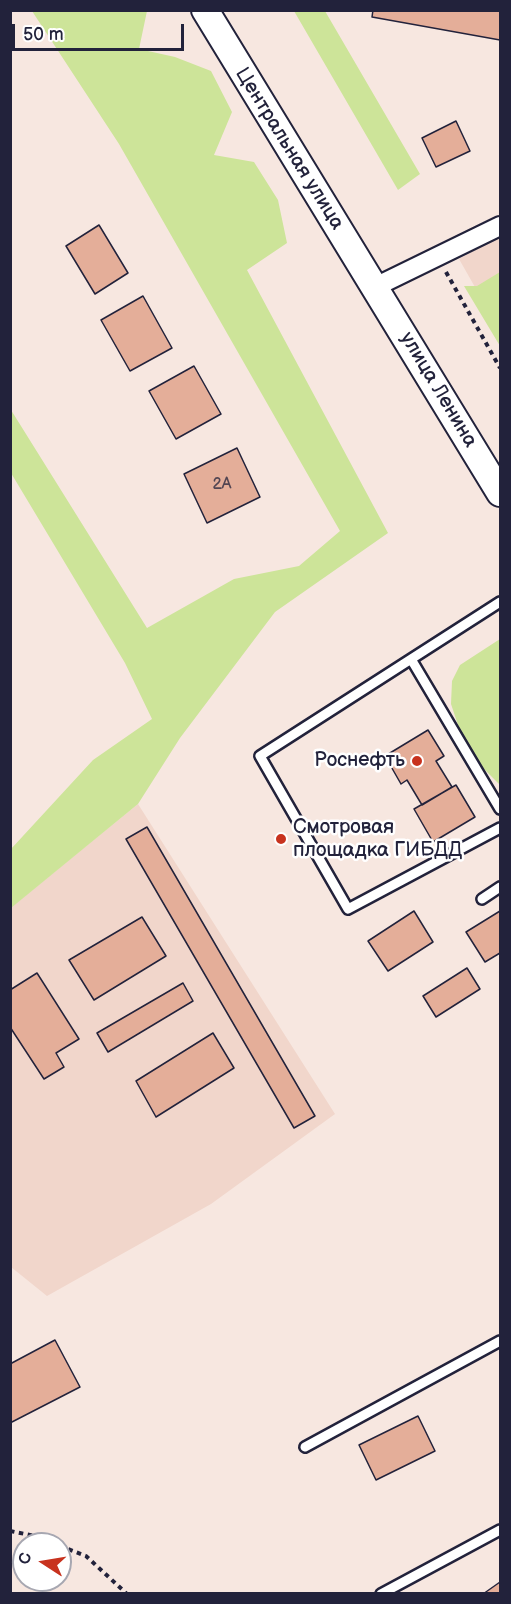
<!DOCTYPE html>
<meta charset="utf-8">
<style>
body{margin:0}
#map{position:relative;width:511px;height:1604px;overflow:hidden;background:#f7e7e0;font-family:"Balsamiq Sans",sans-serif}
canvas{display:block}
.frame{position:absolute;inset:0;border:12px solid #22223b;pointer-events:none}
.north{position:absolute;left:12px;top:1532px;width:60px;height:60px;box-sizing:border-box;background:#fff;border:2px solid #a7a7b1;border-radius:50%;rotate:282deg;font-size:16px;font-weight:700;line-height:24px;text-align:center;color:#22223b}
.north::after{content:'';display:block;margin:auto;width:21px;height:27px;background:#c8321e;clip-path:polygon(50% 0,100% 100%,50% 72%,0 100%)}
.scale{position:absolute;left:12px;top:24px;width:172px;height:27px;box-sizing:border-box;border:3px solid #22223b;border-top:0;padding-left:8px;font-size:18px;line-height:21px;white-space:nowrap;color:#22223b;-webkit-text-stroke:4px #fff;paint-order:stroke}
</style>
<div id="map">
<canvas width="511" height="1604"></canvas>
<div class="frame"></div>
<div class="north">С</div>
<div class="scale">50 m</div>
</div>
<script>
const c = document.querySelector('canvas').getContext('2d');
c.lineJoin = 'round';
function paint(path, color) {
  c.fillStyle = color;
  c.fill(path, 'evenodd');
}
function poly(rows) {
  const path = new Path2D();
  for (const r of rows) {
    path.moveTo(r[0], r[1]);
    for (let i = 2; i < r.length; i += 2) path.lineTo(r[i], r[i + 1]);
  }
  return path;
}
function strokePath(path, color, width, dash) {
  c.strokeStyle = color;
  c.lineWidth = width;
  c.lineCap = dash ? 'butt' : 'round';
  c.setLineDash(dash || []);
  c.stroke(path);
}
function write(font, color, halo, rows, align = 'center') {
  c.font = font + ' "Balsamiq Sans",sans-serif';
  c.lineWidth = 5;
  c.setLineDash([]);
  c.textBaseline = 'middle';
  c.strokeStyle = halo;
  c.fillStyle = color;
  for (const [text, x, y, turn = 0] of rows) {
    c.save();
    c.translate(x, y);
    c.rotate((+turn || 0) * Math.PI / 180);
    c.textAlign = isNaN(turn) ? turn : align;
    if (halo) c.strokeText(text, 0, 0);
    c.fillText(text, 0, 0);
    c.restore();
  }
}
paint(poly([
 [500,236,500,331,459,259],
 [138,804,335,1114,211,1204,47,1296,11,1267,10,908]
]), '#f1d6cb');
paint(poly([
 [32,11,147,11,139,49,175,57,211,71,232,112,214,155,254,162,278,200,287,243,247,270,388,533,275,612,180,738,138,804,11,908,11,849,93,760,152,719,125,663,11,473,11,410,147,628,234,579,299,566,340,531,119,144],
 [294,11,325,11,420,174,398,190],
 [500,272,500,346,464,286,477,286],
 [500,639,500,785,484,769,462,737,451,704,452,681,460,665]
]), '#cde499');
const building = poly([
 [373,10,500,10,500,40,372,17,373,10],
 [456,121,470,151,436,167,422,138,456,121],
 [99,225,128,273,95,294,66,246,99,225],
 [143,296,172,348,130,371,101,320,143,296],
 [194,366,221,414,176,439,149,391,194,366],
 [237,448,260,497,207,523,184,474,237,448],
 [428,730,444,756,436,761,452,787,422,805,407,780,401,784,385,756,428,730],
 [456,785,475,817,433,842,414,809,456,785],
 [147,827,315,1116,294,1128,126,839,147,827],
 [414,911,433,942,388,971,368,941,414,911],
 [500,911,500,953,485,962,466,932,500,911],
 [142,917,166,956,94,1000,69,960,142,917],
 [467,968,480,989,436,1017,423,996,467,968],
 [37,973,79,1039,56,1053,64,1067,44,1079,10,1027,10,990,37,973],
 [183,983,193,1001,108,1052,97,1033,183,983],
 [213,1033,234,1068,156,1117,136,1081,213,1033],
 [55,1340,80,1387,10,1423,10,1364,55,1340],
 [418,1416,435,1451,376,1480,359,1445,418,1416],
 [500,1582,500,1594,483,1594,500,1582]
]);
paint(building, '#e4ae99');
strokePath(building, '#22223b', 1.5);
const service = poly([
 [500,602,260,756,348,909,500,828],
 [411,659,500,809],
 [482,899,500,887],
 [305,1447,500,1341],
 [381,1594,500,1530]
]);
const minor = poly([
 [375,287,500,226]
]);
const secondary = poly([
 [205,10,500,493]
]);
strokePath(service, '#22223b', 14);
strokePath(minor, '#22223b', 22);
strokePath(secondary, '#22223b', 30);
strokePath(poly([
 [446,272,500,368],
 [10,1531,40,1537,56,1544],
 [60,1546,86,1556,127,1594]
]), '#22223b', 4, [4.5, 4.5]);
strokePath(service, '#fff', 9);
strokePath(minor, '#fff', 18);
strokePath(secondary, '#fff', 26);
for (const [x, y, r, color] of [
 [417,761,6,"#c8321e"],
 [281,839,6,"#c8321e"]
]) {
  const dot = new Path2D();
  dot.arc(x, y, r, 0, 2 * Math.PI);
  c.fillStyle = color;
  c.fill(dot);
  strokePath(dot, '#fff', 2);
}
write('16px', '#524552', null, [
 ["2А",222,485]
]);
write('20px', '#22223b', '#fff', [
 ["Центральная улица",289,149,58],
 ["улица Ленина",438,390,59]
]);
write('20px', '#22223b', '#fff', [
 ["Роснефть",405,761],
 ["Смотровая",293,828,"left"],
 ["площадка ГИБДД",293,851,"left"]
], 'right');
</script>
